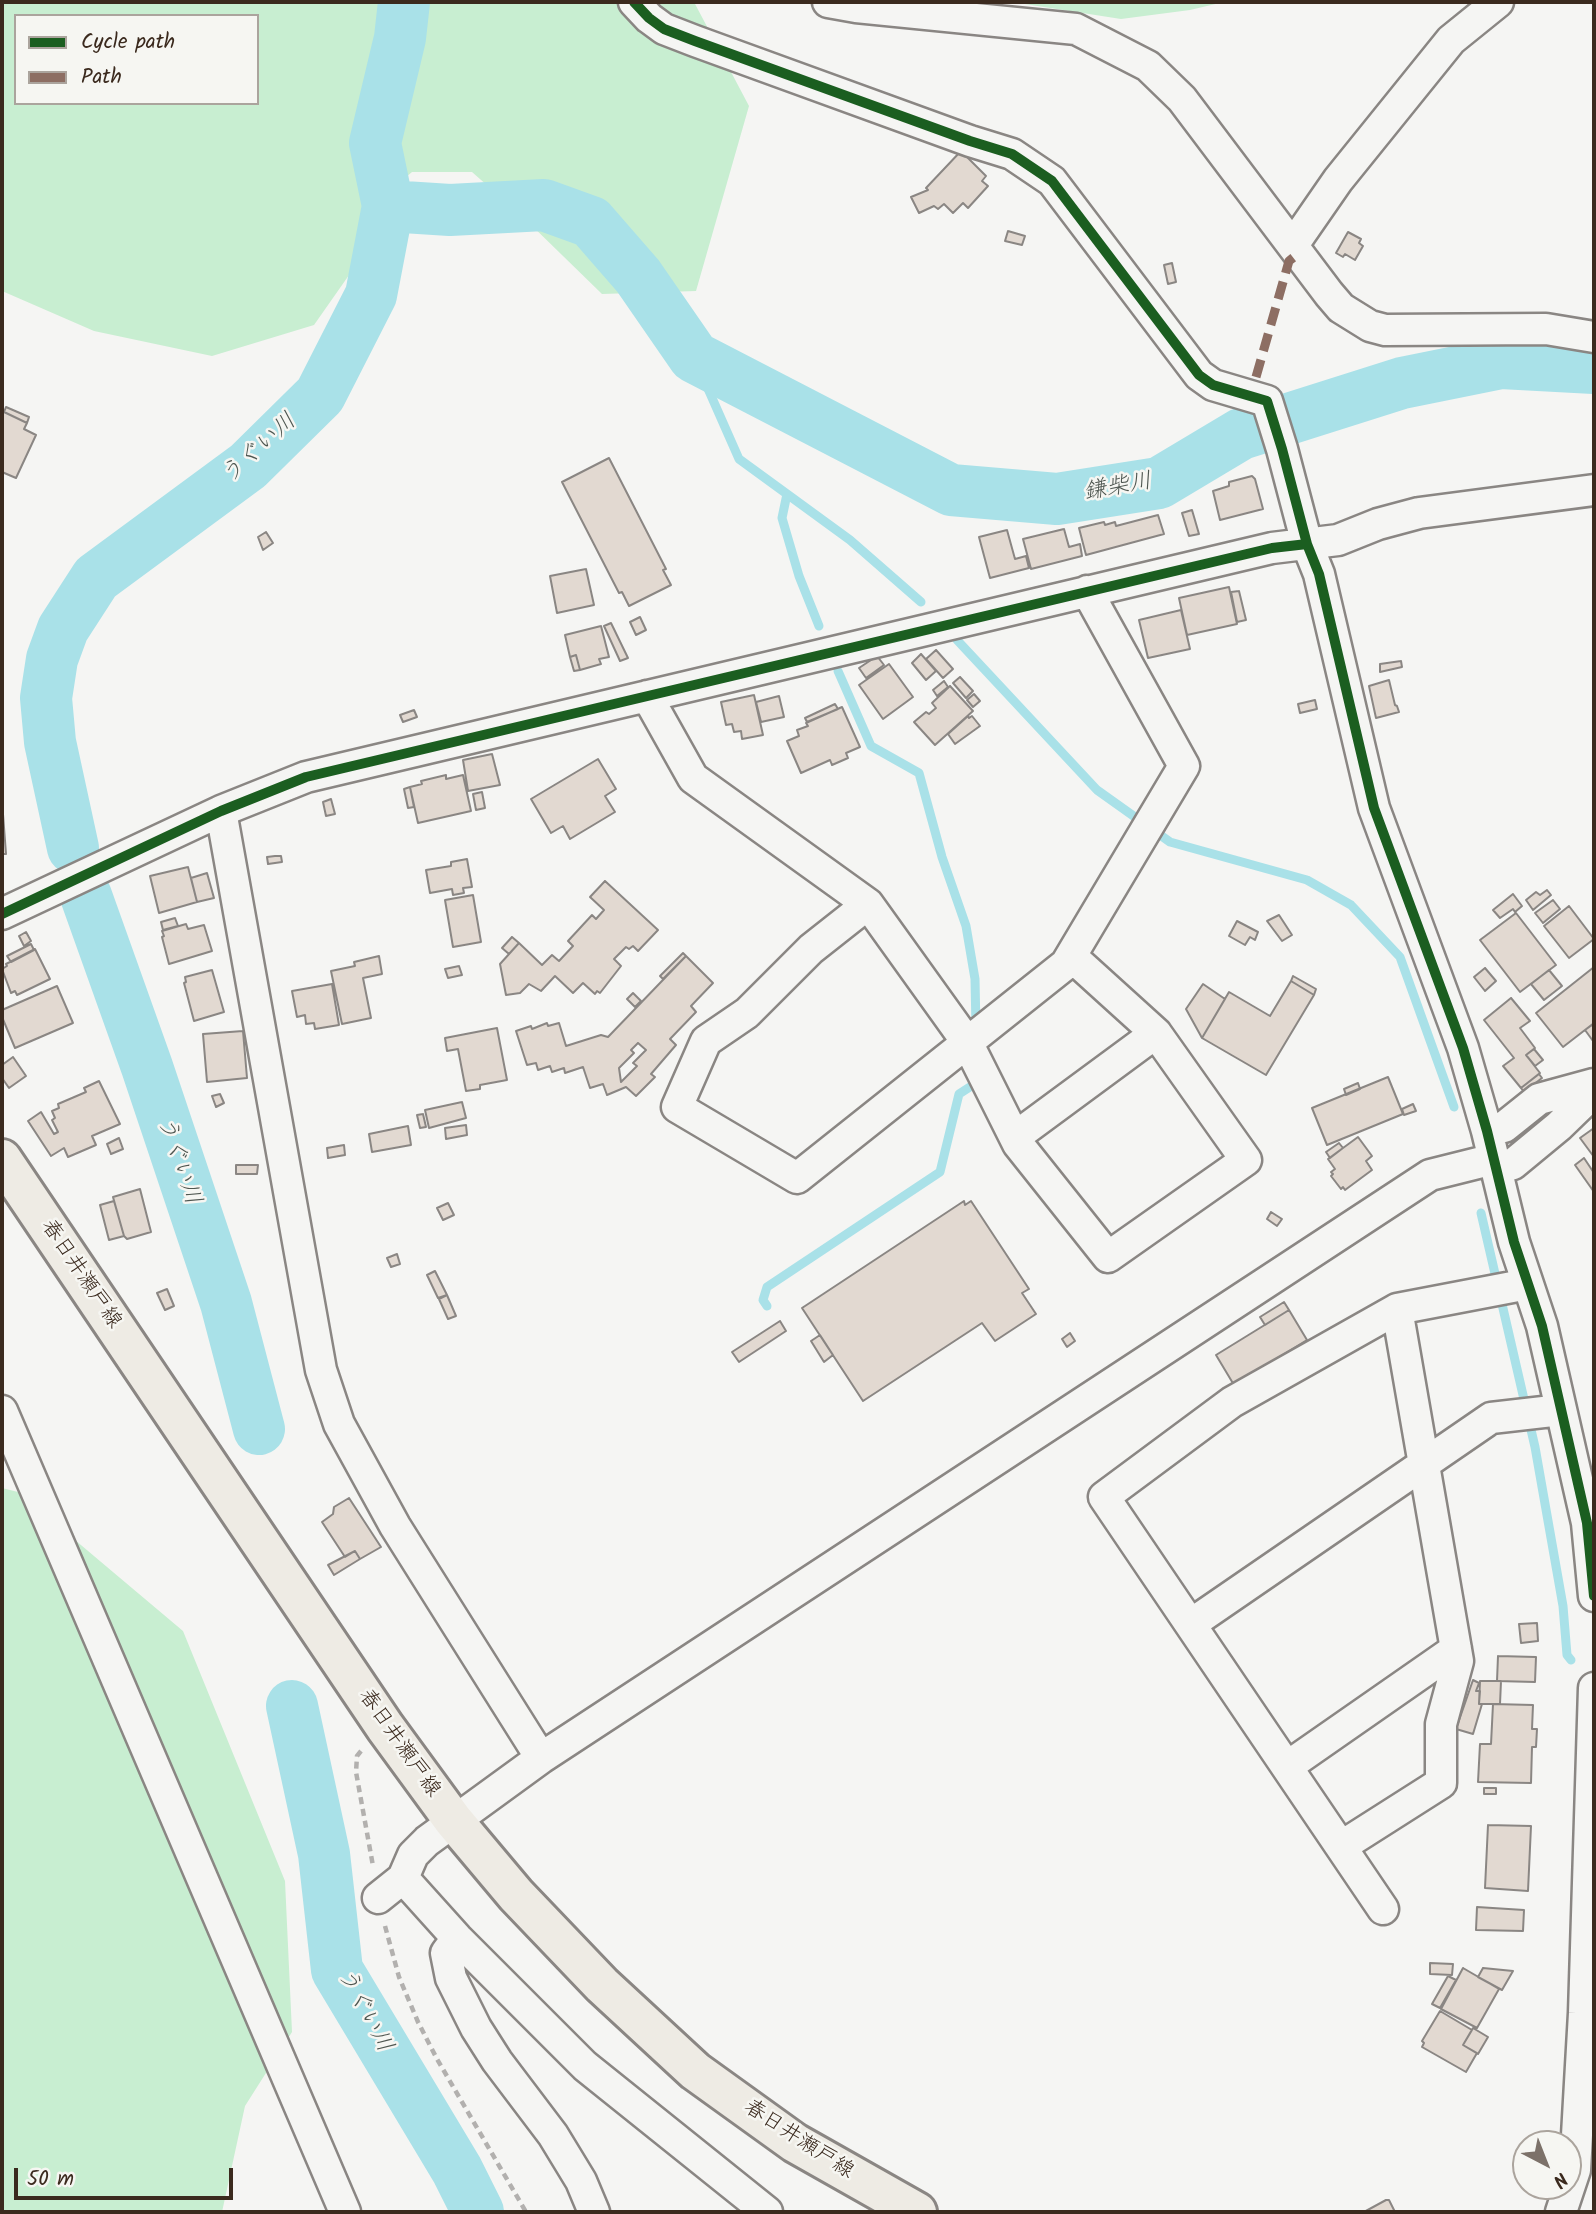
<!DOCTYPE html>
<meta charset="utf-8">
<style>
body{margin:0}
#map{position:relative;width:1596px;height:2214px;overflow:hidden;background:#f5f5f3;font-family:Kalam,sans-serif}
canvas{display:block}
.frame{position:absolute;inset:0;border:4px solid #3b2a1e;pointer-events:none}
.legend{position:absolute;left:14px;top:14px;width:245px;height:91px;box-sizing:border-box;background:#f6f6f2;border:2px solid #aba49d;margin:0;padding:9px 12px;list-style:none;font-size:21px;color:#3b2a1e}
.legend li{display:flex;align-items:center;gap:14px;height:35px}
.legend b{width:35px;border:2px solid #aba49d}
.north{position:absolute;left:1512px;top:2130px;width:70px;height:70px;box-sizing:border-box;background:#f6f6f2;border:2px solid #aba49d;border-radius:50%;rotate:138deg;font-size:19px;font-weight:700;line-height:28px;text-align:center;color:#3b2a1e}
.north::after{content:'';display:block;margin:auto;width:24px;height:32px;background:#7c7169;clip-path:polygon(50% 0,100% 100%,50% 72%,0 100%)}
.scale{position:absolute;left:14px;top:2168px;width:219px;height:32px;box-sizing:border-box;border:4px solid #3b2a1e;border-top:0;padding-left:9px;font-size:21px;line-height:24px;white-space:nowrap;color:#3b2a1e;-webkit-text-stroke:5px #f6f6f2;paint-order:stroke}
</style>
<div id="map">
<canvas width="1596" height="2214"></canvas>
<div class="frame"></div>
<ul class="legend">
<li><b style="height:9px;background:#1b5e20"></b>Cycle path</li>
<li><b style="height:9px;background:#8d6e63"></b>Path</li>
</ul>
<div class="north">N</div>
<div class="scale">50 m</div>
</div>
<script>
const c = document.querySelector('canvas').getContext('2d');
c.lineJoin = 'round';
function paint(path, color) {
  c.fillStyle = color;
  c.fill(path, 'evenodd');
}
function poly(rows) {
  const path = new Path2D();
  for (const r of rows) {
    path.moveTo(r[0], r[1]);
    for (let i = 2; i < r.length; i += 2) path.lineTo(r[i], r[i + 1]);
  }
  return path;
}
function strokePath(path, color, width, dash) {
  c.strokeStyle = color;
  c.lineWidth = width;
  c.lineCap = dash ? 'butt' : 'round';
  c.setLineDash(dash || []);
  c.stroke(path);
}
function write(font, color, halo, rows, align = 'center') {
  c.font = font + ' Kalam,"Klee One",sans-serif';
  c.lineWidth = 5;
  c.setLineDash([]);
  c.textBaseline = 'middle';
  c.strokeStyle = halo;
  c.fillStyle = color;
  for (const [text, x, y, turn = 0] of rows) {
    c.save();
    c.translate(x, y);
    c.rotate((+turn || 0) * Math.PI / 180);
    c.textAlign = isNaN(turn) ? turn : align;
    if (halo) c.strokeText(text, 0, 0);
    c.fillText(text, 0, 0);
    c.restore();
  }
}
paint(poly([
 [2,2,694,2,749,106,696,291,602,294,523,217,472,172,412,172,383,197,368,248,314,325,212,356,94,331,2,291],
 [16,16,257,16,257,103,16,103],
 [1012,2,1224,2,1190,10,1121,19],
 [2,1488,18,1492,183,1631,285,1881,292,2032,245,2106,222,2212,2,2212]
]), '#c8eed1');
strokePath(poly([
 [694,357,739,459,850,540,921,602],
 [787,494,782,518,799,576,819,626],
 [957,640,1097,790,1170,842,1307,880,1351,905,1400,957,1454,1107],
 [838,671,871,746,919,773,942,857,966,926,975,979,976,1029],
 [1481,1213,1535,1447,1563,1606,1567,1655,1571,1660],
 [767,1306,763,1300,767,1287,940,1172,959,1094,976,1083,976,1078]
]), '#a9e1e8', 9);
strokePath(poly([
 [388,206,450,210,544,205,591,222,638,276,694,357,951,490,1057,499,1159,483,1241,434,1402,383,1501,363,1594,368],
 [73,848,50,742,46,698,52,659,63,629,96,578,248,466,320,395,371,295,388,206,375,143,400,38,404,2],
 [86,896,147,1067,226,1303,259,1429],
 [292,1706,324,1854,337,1970,457,2170,478,2212]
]), '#a9e1e8', 52);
const building = poly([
 [961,151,986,176,982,181,988,186,968,208,963,203,953,213,944,204,938,209,934,206,919,213,911,197,928,190,926,188,961,151],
 [1008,231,1025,236,1022,245,1005,241,1008,231],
 [1348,232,1361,239,1359,243,1363,246,1355,260,1345,254,1343,257,1336,253,1348,232],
 [1172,263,1176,282,1168,284,1164,265,1172,263],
 [6,407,29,417,27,423,4,412,6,407],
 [2,411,27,423,24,429,36,435,16,478,2,472,2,411],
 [609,458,666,569,663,570,671,585,629,606,622,592,619,593,562,482,609,458],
 [1252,476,1255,479,1263,509,1220,520,1213,491,1229,486,1229,482,1252,476],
 [1192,510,1199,534,1189,536,1182,513,1192,510],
 [1158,515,1164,534,1086,555,1079,528,1104,522,1105,525,1115,522,1116,526,1158,515],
 [1064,529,1069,547,1080,544,1082,556,1031,569,1023,539,1064,529],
 [1007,530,1015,559,1026,556,1029,568,990,578,979,537,1007,530],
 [266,532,273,543,263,550,258,537,266,532],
 [586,569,594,605,557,613,550,576,586,569],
 [1229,587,1237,624,1187,635,1179,598,1229,587],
 [1239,591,1246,620,1237,622,1231,592,1239,591],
 [1181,610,1190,649,1148,658,1139,620,1181,610],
 [640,617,646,630,636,635,630,622,640,617],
 [611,623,628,658,620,661,604,626,611,623],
 [601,626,609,657,599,659,601,664,580,670,576,655,570,657,565,635,601,626],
 [936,650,953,669,943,678,926,659,936,650],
 [921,654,936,671,926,680,912,663,921,654],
 [576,655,580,670,574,671,570,657,576,655],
 [877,656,884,665,866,678,859,668,877,656],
 [1401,661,1402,667,1380,672,1380,664,1401,661],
 [889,664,913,697,883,719,859,685,889,664],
 [960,677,973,691,966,698,953,683,960,677],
 [1389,680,1395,705,1397,706,1399,712,1376,718,1369,686,1389,680],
 [944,681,948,687,937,696,933,690,944,681],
 [950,686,973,711,935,745,914,722,926,712,929,714,936,708,932,703,950,686],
 [974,694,980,701,973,707,967,700,974,694],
 [754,695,763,735,742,739,741,731,734,732,732,724,726,725,721,702,754,695],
 [779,696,784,717,761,722,756,702,779,696],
 [1315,700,1317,709,1300,713,1298,704,1315,700],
 [835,704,838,709,807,722,805,718,835,704],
 [842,707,860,747,846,753,848,758,832,765,830,760,801,773,787,741,799,736,797,730,808,726,806,723,842,707],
 [414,710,417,717,403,722,400,715,414,710],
 [968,716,969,718,972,716,980,726,955,744,948,734,968,716],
 [492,754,500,785,468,791,463,760,492,754],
 [598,759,616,789,605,796,615,812,570,839,563,826,551,833,531,799,598,759],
 [446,775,446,779,463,775,471,811,418,823,410,787,422,784,421,781,446,775],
 [410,787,414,807,408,808,404,789,410,787],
 [482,792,485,808,476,810,473,794,482,792],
 [331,799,335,814,326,816,323,802,331,799],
 [3,814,6,854,2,854,2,860,3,814],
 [275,856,281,856,282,862,268,864,267,857,275,856],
 [467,859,472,887,463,888,464,893,453,895,452,889,430,893,426,870,451,866,451,862,467,859],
 [188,867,197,902,159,913,150,876,188,867],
 [207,873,214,898,197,902,191,878,207,873],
 [605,881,658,930,638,951,633,946,629,949,626,947,614,959,621,966,600,993,597,991,595,994,583,983,573,993,555,976,541,991,529,984,520,993,506,995,500,964,519,943,542,965,552,955,559,961,573,946,568,941,592,915,596,919,604,910,590,897,605,881],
 [1547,890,1551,895,1533,910,1526,900,1536,892,1540,895,1547,890],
 [1513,894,1522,906,1515,912,1513,909,1500,918,1493,910,1513,894],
 [473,895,481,942,453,947,445,900,473,895],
 [1553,900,1560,909,1543,923,1535,913,1553,900],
 [1569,906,1594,939,1569,958,1544,926,1569,906],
 [1516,913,1556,965,1520,992,1480,940,1516,913],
 [1279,915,1292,935,1282,941,1267,921,1279,915],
 [175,918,178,926,163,930,161,922,175,918],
 [1237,921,1258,932,1255,940,1250,937,1245,945,1229,936,1237,921],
 [186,924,188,929,204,925,212,951,169,964,162,937,164,936,162,931,186,924],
 [26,932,31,941,24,946,19,936,26,932],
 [512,937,519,943,509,954,502,948,512,937],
 [31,944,34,950,11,962,7,956,31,944],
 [35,949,50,979,17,995,15,991,11,993,2,969,7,966,6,964,35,949],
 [683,953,686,956,663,979,660,976,683,953],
 [379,956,382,974,363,978,371,1018,342,1024,331,971,355,966,354,962,379,956],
 [686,956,713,983,691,1006,696,1012,670,1039,676,1045,651,1074,655,1077,636,1096,626,1087,607,1095,603,1084,590,1088,583,1067,565,1073,564,1068,552,1072,550,1066,538,1070,536,1063,527,1065,516,1031,531,1026,532,1029,547,1023,548,1026,559,1023,566,1046,601,1035,608,1037,686,956],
 [638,1043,646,1050,633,1063,637,1066,621,1082,619,1068,634,1053,631,1050,638,1043],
 [459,966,462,975,448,978,445,969,459,966],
 [1594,967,1594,1023,1563,1047,1536,1013,1594,967],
 [1485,968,1496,981,1485,991,1474,977,1485,968],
 [212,970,224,1012,194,1021,184,983,186,982,185,977,212,970],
 [1549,970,1562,986,1544,1000,1531,984,1549,970],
 [1293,976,1316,989,1314,995,1291,981,1293,976],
 [1291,981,1314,995,1266,1075,1202,1038,1229,992,1270,1016,1291,981],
 [332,984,339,1025,315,1029,314,1023,306,1024,305,1015,297,1017,292,991,332,984],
 [1203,984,1225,999,1202,1038,1186,1009,1203,984],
 [57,986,73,1023,15,1048,2,1017,2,1010,57,986],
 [633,993,641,1001,635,1007,627,999,633,993],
 [1511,998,1530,1021,1520,1028,1535,1048,1526,1055,1540,1073,1521,1088,1503,1066,1514,1058,1484,1020,1511,998],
 [1592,1025,1594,1028,1593,1041,1585,1030,1592,1025],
 [497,1028,507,1080,480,1085,480,1089,466,1091,458,1049,447,1051,445,1038,497,1028],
 [243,1031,247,1078,207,1082,203,1034,243,1031],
 [1534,1049,1543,1060,1535,1066,1526,1055,1534,1049],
 [13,1057,26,1076,9,1088,2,1078,2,1065,13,1057],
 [1539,1074,1542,1078,1524,1092,1521,1088,1539,1074],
 [1388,1077,1403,1114,1327,1145,1312,1108,1388,1077],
 [99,1081,120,1124,92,1136,96,1145,68,1157,64,1148,51,1156,28,1121,41,1112,54,1134,58,1132,52,1120,55,1118,52,1111,59,1108,58,1104,86,1092,84,1088,99,1081],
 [1358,1083,1360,1089,1346,1095,1344,1089,1358,1083],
 [220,1094,224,1103,216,1107,212,1096,220,1094],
 [462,1102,466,1118,429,1128,425,1110,462,1102],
 [1413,1104,1416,1111,1404,1115,1402,1109,1413,1104],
 [423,1114,426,1127,420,1128,417,1115,423,1114],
 [466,1125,467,1135,446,1139,445,1128,466,1125],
 [408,1126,411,1145,372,1152,369,1134,408,1126],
 [1594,1128,1594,1157,1580,1138,1594,1128],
 [1358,1137,1372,1156,1366,1161,1372,1170,1345,1190,1343,1187,1341,1189,1331,1176,1333,1174,1331,1172,1335,1169,1328,1159,1358,1137],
 [119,1138,123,1149,111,1154,107,1144,119,1138],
 [1339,1143,1343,1148,1330,1158,1326,1152,1339,1143],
 [344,1145,345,1155,328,1158,327,1148,344,1145],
 [1584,1158,1594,1173,1594,1192,1575,1165,1584,1158],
 [236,1165,258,1165,257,1174,236,1174,236,1165],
 [140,1189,151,1232,127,1239,124,1236,113,1197,140,1189],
 [114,1201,124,1236,109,1240,100,1205,114,1201],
 [964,1201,965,1205,971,1201,1029,1289,1022,1293,1036,1314,995,1341,982,1323,863,1401,802,1308,964,1201],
 [448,1203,454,1215,443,1220,437,1208,448,1203],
 [1271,1212,1282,1219,1277,1226,1267,1219,1271,1212],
 [397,1254,400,1264,391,1267,387,1258,397,1254],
 [435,1271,447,1295,438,1298,427,1275,435,1271],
 [167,1289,174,1306,165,1310,157,1293,167,1289],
 [447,1295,456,1316,448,1319,439,1299,447,1295],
 [1284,1302,1289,1310,1265,1325,1260,1317,1284,1302],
 [1289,1310,1307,1340,1234,1385,1216,1355,1289,1310],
 [780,1321,786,1331,739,1362,732,1352,780,1321],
 [1070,1333,1075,1341,1067,1347,1062,1339,1070,1333],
 [820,1335,833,1355,824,1362,811,1341,820,1335],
 [349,1498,381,1547,360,1559,355,1551,345,1557,322,1522,333,1514,334,1507,349,1498],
 [355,1551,360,1559,334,1575,328,1565,355,1551],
 [1537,1623,1538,1641,1521,1643,1519,1624,1537,1623],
 [1498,1656,1536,1657,1535,1682,1497,1681,1498,1656],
 [1473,1680,1479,1683,1476,1691,1480,1691,1479,1704,1482,1704,1473,1734,1456,1729,1473,1680],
 [1480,1681,1501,1681,1500,1704,1479,1704,1480,1681],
 [1493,1704,1533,1705,1532,1729,1537,1729,1536,1747,1532,1747,1531,1783,1478,1782,1480,1744,1491,1744,1493,1704],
 [1484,1788,1496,1788,1496,1794,1484,1794,1484,1788],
 [1488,1825,1531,1826,1528,1891,1485,1888,1488,1825],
 [1477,1907,1524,1910,1523,1931,1476,1930,1477,1907],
 [1430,1963,1453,1964,1452,1975,1430,1974,1430,1963],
 [1463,1968,1499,1989,1477,2028,1441,2009,1463,1968],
 [1483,1968,1513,1971,1502,1990,1478,1977,1483,1968],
 [1448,1976,1456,1980,1440,2008,1432,2004,1448,1976],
 [1440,2011,1472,2030,1463,2045,1477,2053,1466,2072,1422,2047,1424,2043,1422,2041,1440,2011],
 [1473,2028,1488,2037,1478,2054,1463,2045,1473,2028],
 [1386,2200,1389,2200,1395,2212,1364,2212,1386,2200]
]);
paint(building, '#e2d9d1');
strokePath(building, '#8a8683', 2);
const minor = poly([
 [634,2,649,18,664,29,695,41,970,141,1012,154,1052,181,1199,375,1213,385,1267,401,1282,449,1307,544,1319,574,1374,808,1463,1048,1487,1131,1514,1242,1542,1326,1587,1523,1594,1596],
 [828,2,856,7,1076,29,1148,66,1182,99,1329,294,1341,308,1370,326,1385,330,1546,329,1594,337],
 [1293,245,1338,180,1451,40,1498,2],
 [647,696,693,778,868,904,967,1042,1018,1144,1108,1257,1246,1160,1156,1033,1071,956],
 [221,811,321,1370,339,1424,395,1526,541,1758],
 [868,904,811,949,747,1013,706,1041,677,1107,797,1178,1066,964,1184,766,1087,591],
 [2,914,221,811,306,777,1272,548,1338,540,1378,524,1419,513,1594,490],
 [1487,1131,1504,1127,1539,1099,1594,1084],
 [1015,1137,1156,1033],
 [1496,1169,1513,1164,1559,1126,1594,1092],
 [2,1411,345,2212],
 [1191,1624,1491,1418,1561,1410],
 [1288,1766,1456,1649],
 [1342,1846,1441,1783,1441,1724,1458,1661,1397,1309],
 [403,1878,457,1938,585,2066,767,2212],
 [378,1898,403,1878,413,1855,427,1841,541,1758,1430,1175,1494,1159],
 [1383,1909,1104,1497,1232,1402,1397,1309,1528,1284],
 [457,1938,446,1953,451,1978,476,2028,497,2061,553,2135,581,2181,594,2212],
 [1561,2212,1575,2170,1584,2013,1594,1688]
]);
const major = poly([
 [2,1159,385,1727,453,1820,516,1895,602,1985,695,2071,795,2143,917,2212]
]);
strokePath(minor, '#8a8683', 35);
strokePath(major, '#8a8683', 44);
strokePath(poly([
 [361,1751,357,1756,356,1772,373,1866],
 [385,1926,399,1977,418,2022,437,2059,526,2212]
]), '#b2b0ae', 4.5, [7, 5]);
strokePath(minor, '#f5f5f3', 30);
strokePath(major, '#eeebe4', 38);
strokePath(poly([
 [1256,377,1289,261,1299,253]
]), '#8d6e63', 9, [18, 9]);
strokePath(poly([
 [634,2,649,18,664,29,695,41,970,141,1012,154,1052,181,1199,375,1213,385,1267,401,1282,449,1307,544,1319,574,1374,808,1463,1048,1487,1131,1514,1242,1542,1326,1587,1523,1594,1596],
 [2,914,221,811,306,777,1272,548,1307,544]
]), '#1b5e20', 10);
write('21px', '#3b2a1e', '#f6f6f2', [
 ["春日井瀬戸線",80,1275,56],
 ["春日井瀬戸線",398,1744,55],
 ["春日井瀬戸線",798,2141,33]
]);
write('italic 23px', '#4e5650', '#f6f6f2', [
 ["うぐい川",260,450,-42],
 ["鎌柴川",1118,489,-10],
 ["うぐい川",177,1161,71],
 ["うぐい川",363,2011,62]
]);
</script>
